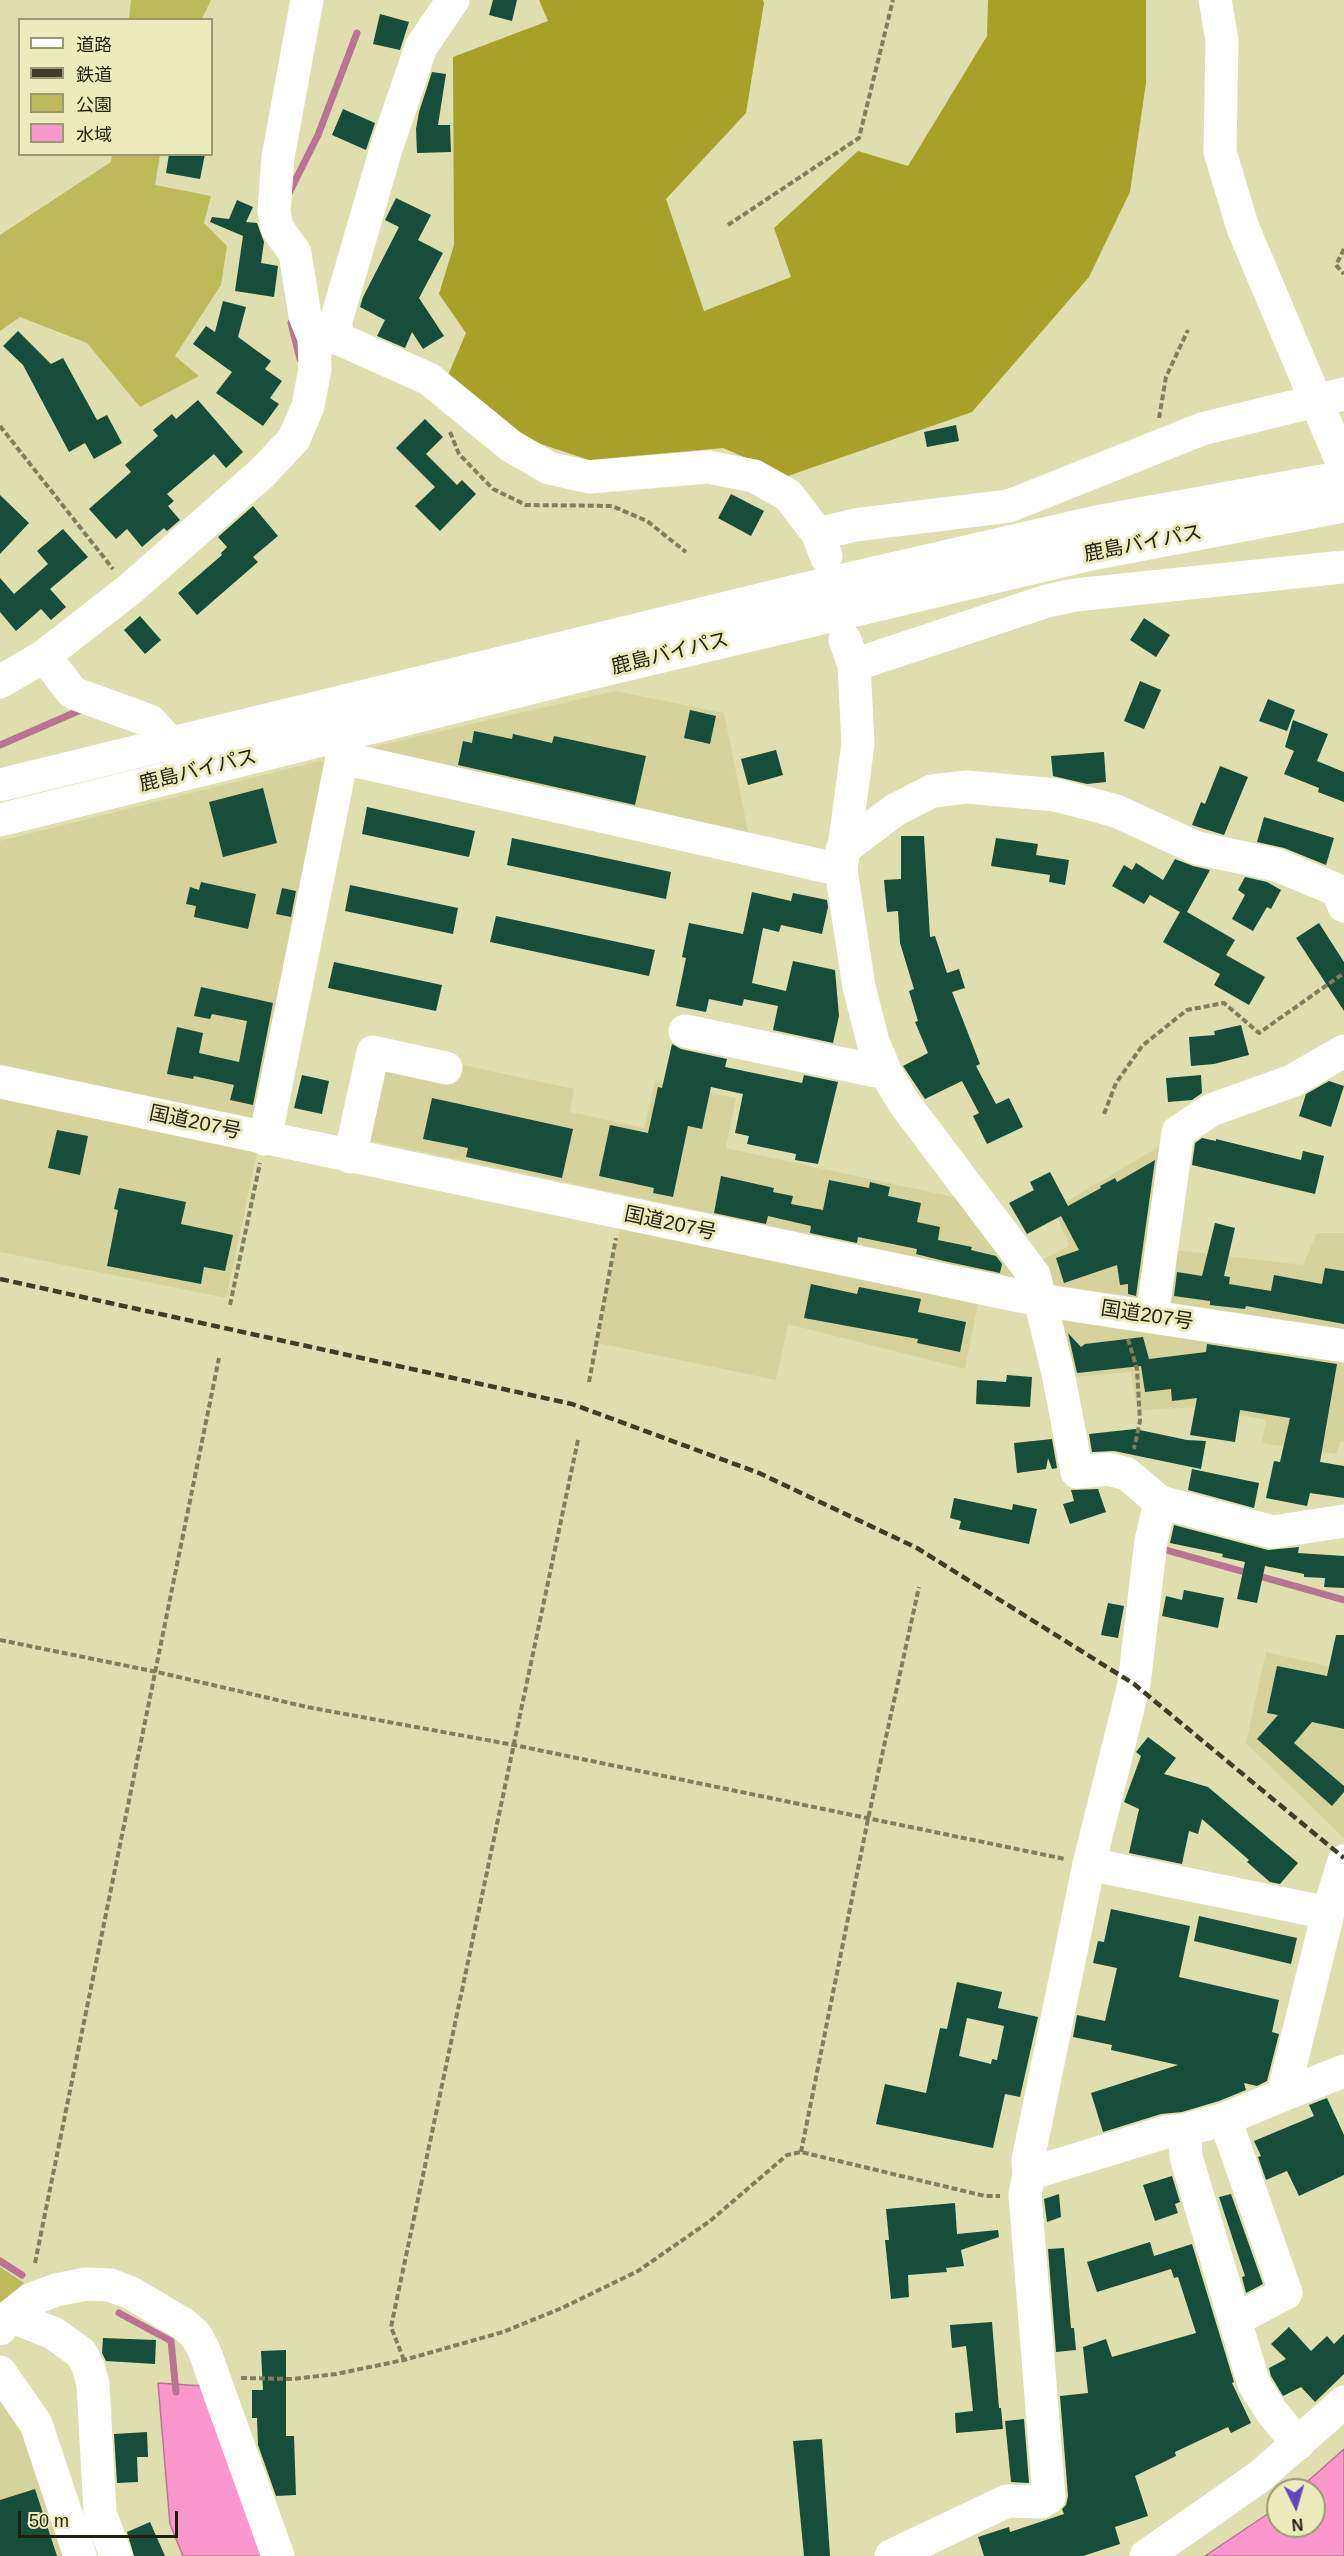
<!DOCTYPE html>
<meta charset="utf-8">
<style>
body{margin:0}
#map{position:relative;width:1344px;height:2556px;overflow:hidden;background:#dfdeae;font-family:Arial,"Noto Sans JP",sans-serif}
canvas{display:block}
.legend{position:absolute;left:18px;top:18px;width:195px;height:138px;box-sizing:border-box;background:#ecebbb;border:2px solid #9a9975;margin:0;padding:8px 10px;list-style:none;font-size:18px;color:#201f0d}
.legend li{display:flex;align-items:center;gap:12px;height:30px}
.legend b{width:30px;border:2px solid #9a9975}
.north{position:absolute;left:1266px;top:2478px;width:60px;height:60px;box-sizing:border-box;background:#ecebbb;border:2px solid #9a9975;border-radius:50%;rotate:175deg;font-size:16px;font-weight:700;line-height:24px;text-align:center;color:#201f0d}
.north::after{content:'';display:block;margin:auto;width:21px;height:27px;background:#5d47bf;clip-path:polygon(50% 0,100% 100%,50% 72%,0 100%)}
.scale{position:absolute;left:18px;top:2511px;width:160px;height:27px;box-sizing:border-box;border:3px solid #201f0d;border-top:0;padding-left:8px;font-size:18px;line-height:21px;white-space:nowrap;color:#201f0d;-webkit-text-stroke:4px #ecebbb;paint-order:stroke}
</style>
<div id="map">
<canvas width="1344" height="2556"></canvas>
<ul class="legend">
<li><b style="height:8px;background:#fff"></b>道路</li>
<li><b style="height:8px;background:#3e3d26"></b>鉄道</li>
<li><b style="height:16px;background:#beb95b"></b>公園</li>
<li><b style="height:16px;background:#fa98ce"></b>水域</li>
</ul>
<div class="north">N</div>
<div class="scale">50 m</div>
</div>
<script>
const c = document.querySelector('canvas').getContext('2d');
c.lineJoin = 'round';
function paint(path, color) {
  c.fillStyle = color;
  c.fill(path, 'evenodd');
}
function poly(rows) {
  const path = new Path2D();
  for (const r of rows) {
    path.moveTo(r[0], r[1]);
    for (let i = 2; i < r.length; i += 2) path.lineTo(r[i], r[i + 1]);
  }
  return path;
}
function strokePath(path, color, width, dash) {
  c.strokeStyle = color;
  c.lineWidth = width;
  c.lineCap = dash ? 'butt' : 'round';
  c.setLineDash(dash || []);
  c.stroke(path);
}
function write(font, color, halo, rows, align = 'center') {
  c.font = font + ' Arial,"Noto Sans JP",sans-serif';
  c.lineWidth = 6;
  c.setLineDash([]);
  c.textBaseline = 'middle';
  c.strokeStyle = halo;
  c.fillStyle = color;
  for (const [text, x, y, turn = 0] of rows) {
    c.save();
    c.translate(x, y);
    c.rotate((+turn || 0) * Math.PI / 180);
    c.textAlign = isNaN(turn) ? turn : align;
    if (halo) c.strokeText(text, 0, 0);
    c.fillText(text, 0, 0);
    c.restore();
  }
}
paint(poly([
 [615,691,724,713,750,841,366,757,376,746],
 [320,761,334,763,261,1121,0,1064,0,841],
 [458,1064,574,1089,570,1112,644,1128,655,1081,736,1098,726,1148,963,1199,1024,1269,1069,1246,1054,1209,1170,1140,1158,1248,1303,1265,1317,1233,1344,1233,1344,1329,1029,1281,367,1140,382,1070,453,1085],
 [0,1097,257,1153,226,1298,0,1252],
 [620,1228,978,1303,965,1369,788,1324,776,1380,598,1343],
 [1036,1315,1344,1360,1344,1441,1341,1441,1336,1454,1262,1443,1266,1420,1202,1407,1137,1410,1131,1372,1052,1379],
 [1266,1652,1344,1670,1344,1838,1246,1743],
 [0,2393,22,2430,63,2556,0,2556]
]), '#d5d39b');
paint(poly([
 [131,0,211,0,202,19,129,19],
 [112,155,160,155,155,185,211,196,204,223,227,246,221,285,175,356,199,376,140,407,87,343,20,317,0,331,0,235,111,162],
 [0,2267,24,2283,0,2303]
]), '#beb95b');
paint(poly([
 [539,0,763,0,764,3,746,113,666,199,704,311,791,277,774,228,858,151,908,166,987,36,988,0,1146,0,1146,83,1130,192,1089,277,972,412,788,476,723,448,589,460,529,440,448,375,466,333,439,294,454,245,453,57,548,21]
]), '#a7a12a');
const water = poly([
 [158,2383,203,2386,267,2556,183,2556,170,2524,158,2383],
 [1344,2449,1344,2556,1205,2556,1278,2507,1278,2526,1314,2526,1314,2490,1298,2490,1344,2449]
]);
paint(water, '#fa98ce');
strokePath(water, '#b97494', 1.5);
strokePath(poly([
 [289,193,318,135,357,33],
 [291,323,300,359],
 [0,745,83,709],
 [1166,1550,1344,1600],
 [0,2261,22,2275],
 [119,2313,171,2341,176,2392]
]), '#b97494', 7);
paint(poly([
 [493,0,517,0,512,21,489,15],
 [380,14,409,22,400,50,373,44],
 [432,72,446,74,438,125,450,125,451,152,417,153,416,129,419,112],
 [343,109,375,123,366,150,332,135],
 [169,154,205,154,200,179,166,173],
 [396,198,431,215,418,240,443,253,419,298,444,336,423,349,412,332,405,348,377,336,385,320,360,307,363,297,399,227,385,220],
 [237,200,253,207,246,222,257,223,264,242,261,263,278,266,274,297,235,291,243,236,210,222,212,217,229,219],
 [223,301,246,307,238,337,271,361,265,369,282,381,270,398,279,404,263,426,216,393,232,372,193,344,206,326,215,332],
 [18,331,51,364,63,358,97,420,107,415,122,443,94,459,85,443,69,452,23,365,3,346],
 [198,400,243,452,226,468,214,454,167,494,174,501,168,506,180,520,167,531,164,528,142,547,127,529,116,539,89,509,131,472,125,465,158,436,153,430,172,414,176,419],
 [425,419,443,437,426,454,457,485,462,480,476,494,440,531,415,506,435,487,396,448],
 [956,425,959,441,927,447,924,432],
 [731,494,764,511,751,536,718,518],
 [0,495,29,523,0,554],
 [253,506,278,536,253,557,258,562,197,615,178,593,222,555,221,553,227,547,218,537],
 [63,529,88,557,50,589,66,607,51,620,41,609,16,631,0,612,0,578,14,594,48,564,37,551],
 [140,616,161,640,145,654,124,630],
 [1144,618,1170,635,1156,657,1130,640],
 [1140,681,1161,690,1144,729,1124,721],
 [1268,699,1295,710,1287,731,1259,721],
 [690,710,716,716,710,744,684,738],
 [1293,720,1328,734,1317,761,1344,772,1344,802,1318,792,1319,788,1284,774,1294,751,1285,747],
 [474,731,512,739,513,734,552,743,554,736,646,756,635,805,458,765,463,741,472,743],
 [776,750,783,775,748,785,741,759],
 [1104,752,1106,782,1087,784,1053,776,1051,756],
 [1220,766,1248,777,1224,835,1192,825,1201,802,1205,804],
 [263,788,277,843,223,857,209,802],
 [367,807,475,831,469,857,362,834],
 [1264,817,1334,838,1326,865,1284,848,1257,842],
 [901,836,924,836,930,937,935,936,947,973,959,969,965,988,952,992,980,1064,976,1066,996,1104,1009,1098,1023,1127,987,1144,973,1116,979,1113,962,1081,925,1099,903,1066,928,1053,915,1022,918,1021,909,991,914,989,900,943,898,911,887,912,884,880,901,879],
 [512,838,671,872,666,899,507,865],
 [996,838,1038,844,1036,855,1069,860,1065,885,1049,882,1050,875,991,866],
 [1175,859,1193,866,1210,870,1187,912,1235,940,1226,955,1265,977,1249,1005,1214,985,1220,974,1163,942,1180,912,1150,895,1144,904,1112,886,1124,865,1132,870,1136,863,1163,880],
 [1245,877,1267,882,1281,890,1271,909,1267,907,1253,931,1232,919,1245,895,1238,890],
 [201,882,256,894,248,929,194,917,196,906,186,904,190,887,199,890],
 [350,885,458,908,453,934,345,911],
 [282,888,296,891,291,917,276,914],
 [752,892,791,901,793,893,827,900,828,907,822,934,781,925,779,932,763,928,752,983,786,991,793,961,835,970,839,1016,833,1043,773,1030,778,1006,744,999,742,1006,709,999,706,1012,676,1006,686,958,682,957,689,923,743,934],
 [496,916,655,950,649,976,490,942],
 [1319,923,1344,962,1344,1011,1296,938],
 [334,962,442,985,436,1011,328,988],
 [201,987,273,1003,253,1105,230,1100,234,1085,194,1076,193,1079,167,1074,177,1027,203,1033,199,1053,239,1062,247,1021,212,1014,210,1019,194,1016],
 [1241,1025,1249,1055,1214,1064,1191,1066,1189,1037,1215,1035,1214,1031],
 [672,1044,681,1049,727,1059,725,1067,802,1083,804,1075,838,1082,818,1164,795,1160,796,1154,747,1144,749,1136,735,1133,743,1094,711,1087,702,1129,688,1126,673,1197,653,1193,654,1188,599,1176,610,1125,648,1133,658,1087,662,1088],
 [302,1075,329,1081,322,1114,294,1108],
 [1201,1075,1202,1093,1192,1100,1168,1102,1166,1078],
 [1329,1081,1344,1086,1331,1127,1299,1116,1306,1094],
 [432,1098,573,1129,562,1178,466,1157,468,1148,423,1139],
 [57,1130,88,1136,80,1175,48,1168],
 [1202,1138,1216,1141,1216,1139,1301,1160,1303,1151,1324,1156,1315,1194,1192,1165,1195,1143],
 [1155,1160,1136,1296,1128,1294,1128,1284,1120,1285,1117,1265,1064,1283,1056,1258,1079,1250,1061,1216,1027,1234,1009,1203,1034,1190,1030,1182,1050,1172,1068,1206,1101,1188,1100,1186,1115,1178,1117,1182],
 [721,1176,774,1188,773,1192,793,1196,791,1204,823,1210,829,1180,869,1188,870,1182,890,1187,888,1196,921,1203,917,1222,940,1227,938,1240,972,1247,971,1250,996,1256,1002,1264,1000,1273,944,1261,916,1254,917,1249,858,1237,857,1243,810,1233,811,1226,768,1216,766,1224,714,1213],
 [119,1188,186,1202,181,1224,233,1235,225,1271,204,1267,201,1284,107,1266,118,1210,114,1209],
 [1215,1223,1235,1228,1224,1276,1230,1277,1229,1284,1271,1291,1274,1275,1322,1284,1325,1268,1344,1271,1344,1324,1246,1306,1245,1309,1210,1305,1210,1301,1174,1296,1177,1272,1202,1276],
 [811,1284,857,1294,859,1287,921,1299,918,1312,966,1322,960,1352,917,1343,918,1339,804,1318],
 [1068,1333,1081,1347,1085,1344,1143,1337,1149,1359,1206,1352,1207,1344,1337,1364,1320,1462,1344,1466,1344,1498,1310,1493,1307,1506,1266,1498,1274,1461,1280,1462,1290,1418,1240,1410,1235,1442,1190,1435,1197,1398,1172,1401,1171,1389,1145,1392,1141,1366,1077,1373],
 [1007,1375,1032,1377,1030,1407,976,1404,977,1380,1006,1382],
 [1135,1429,1187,1440,1206,1441,1201,1469,1114,1451,1092,1452,1089,1434],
 [1052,1439,1057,1468,1052,1469,1048,1458,1046,1469,1017,1473,1014,1443],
 [1192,1469,1259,1483,1254,1508,1188,1490],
 [1098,1489,1106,1512,1070,1524,1063,1504,1074,1501,1071,1490],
 [954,1498,1012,1510,1013,1504,1037,1509,1029,1544,959,1529,961,1521,950,1518],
 [1174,1525,1268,1550,1299,1547,1298,1553,1344,1556,1344,1588,1324,1587,1325,1578,1304,1577,1304,1574,1265,1566,1257,1603,1237,1599,1245,1562,1222,1557,1223,1554,1170,1543],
 [1184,1590,1224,1598,1218,1628,1162,1616,1166,1596,1182,1600],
 [1108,1603,1124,1606,1118,1638,1101,1635],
 [1336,1635,1344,1635,1344,1729,1312,1722,1294,1743,1344,1786,1344,1792,1332,1806,1257,1739,1278,1715,1267,1713,1277,1666,1327,1676],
 [1148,1737,1176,1758,1164,1774,1208,1787,1298,1863,1280,1884,1270,1882,1247,1862,1249,1860,1202,1819,1198,1834,1189,1831,1182,1864,1129,1853,1139,1809,1124,1802,1141,1756,1136,1752],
 [1111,1909,1190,1926,1179,1977,1279,2000,1272,2032,1279,2034,1267,2081,1257,2086,1244,2083,1246,2090,1219,2101,1182,2112,1161,2114,1103,2132,1091,2093,1178,2065,1111,2050,1112,2045,1073,2037,1077,2015,1105,2021,1117,1968,1093,1963,1098,1941,1104,1942],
 [1199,1916,1297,1938,1291,1964,1194,1941],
 [957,1982,1002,1992,998,2008,1038,2017,1020,2097,1005,2094,993,2148,876,2124,885,2084,926,2093,940,2028,947,2029],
 [967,2018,1004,2026,997,2060,992,2059,991,2064,959,2056],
 [1327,2098,1344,2135,1344,2175,1299,2196,1287,2171,1266,2180,1258,2157,1261,2156,1254,2141,1314,2116,1309,2105],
 [1172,2176,1180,2202,1175,2204,1178,2213,1155,2221,1143,2185],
 [1059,2194,1061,2217,1047,2222,1044,2199],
 [1231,2194,1263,2284,1246,2293,1242,2277,1245,2276,1219,2197],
 [955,2203,957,2234,998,2230,999,2237,961,2250,964,2266,946,2268,947,2272,908,2275,909,2297,891,2299,885,2240,889,2240,886,2209],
 [1150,2242,1154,2256,1192,2244,1234,2382,1232,2383,1251,2423,1231,2433,1228,2427,1175,2452,1176,2456,1135,2476,1148,2516,1115,2527,1120,2544,1083,2556,984,2556,978,2537,1009,2527,1010,2532,1064,2514,1062,2509,1066,2505,1068,2496,1060,2396,1088,2393,1083,2347,1106,2339,1112,2357,1196,2333,1178,2277,1174,2278,1171,2269,1097,2292,1087,2262],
 [1064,2248,1071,2328,1074,2328,1076,2350,1056,2352,1048,2249],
 [992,2322,999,2408,1001,2408,1003,2429,956,2433,955,2413,973,2411,966,2346,952,2348,950,2325],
 [1289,2327,1311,2351,1327,2336,1334,2344,1344,2334,1344,2374,1315,2402,1301,2387,1283,2396,1271,2376,1269,2368,1286,2359,1271,2344],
 [103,2338,156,2340,155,2364,106,2361,102,2353],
 [286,2350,286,2436,294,2436,296,2495,276,2496,258,2445,257,2418,252,2418,252,2390,263,2390,261,2351],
 [1024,2419,1029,2483,1011,2482,1005,2421],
 [147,2432,148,2457,137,2457,138,2482,117,2483,114,2434],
 [822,2439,830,2556,804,2556,793,2441],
 [35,2489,57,2556,0,2556,0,2500],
 [150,2522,165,2556,134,2556,127,2532]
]), '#164e3b');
strokePath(poly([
 [728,225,859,138,893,0],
 [1344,249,1336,265,1344,274],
 [1159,418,1166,377,1188,330],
 [0,426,113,569],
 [450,432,459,454,493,489,526,505,612,506,647,521,686,552],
 [1104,1114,1116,1083,1142,1046,1187,1010,1224,1003,1259,1033,1344,973],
 [230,1305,260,1163],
 [1128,1339,1137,1369,1140,1421,1134,1449],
 [589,1382,616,1238],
 [0,1640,157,1672,307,1707,514,1745,1065,1859],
 [801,2152,868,1819,919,1587],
 [35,2263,219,1358],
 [404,2360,391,2327,578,1440],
 [241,2378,292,2379,336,2374,404,2360,503,2332,562,2308,638,2271,710,2221,787,2155,801,2152,985,2196,1000,2196]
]), '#7f7e5d', 4, [6, 3]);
strokePath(poly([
 [1215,0,1222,40,1220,152,1243,228,1344,467],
 [314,338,337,338,429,379,511,446,549,468,589,477,708,467,754,476,788,495,818,534,826,556],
 [337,338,336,321,386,149,421,47,453,0],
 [818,534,855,525,1009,506,1202,429,1344,394],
 [845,640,854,665,858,744,841,870,859,987,873,1042,886,1073,904,1103,1034,1275,1058,1373,1077,1472,1109,1469,1127,1474,1160,1502,1273,1532,1344,1521],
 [44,656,73,693,150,721,171,744],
 [854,665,1047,601,1075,595,1344,567],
 [0,682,44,656,130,589,262,473,294,439,308,406,315,369,314,338,305,316,295,253,277,228,274,211,278,157,307,0],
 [342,758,841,870],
 [842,850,895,810,932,791,967,787,1056,795,1116,811,1197,848,1277,865,1337,890,1344,906],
 [685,1031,886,1073],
 [265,1139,342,758,339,738],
 [350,1157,373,1052,446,1068],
 [1152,1317,1178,1132,1211,1110,1292,1081,1344,1051],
 [1089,1864,1328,1913],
 [1283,2095,1344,2071],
 [1225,2119,1286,2293,1235,2320],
 [1185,2130,1186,2157,1254,2384,1271,2411,1298,2444],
 [1029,2174,1166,2132,1185,2130,1225,2119,1283,2095,1328,1913,1344,1861],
 [10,2316,53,2333,81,2353,88,2366,93,2384,100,2513,116,2556],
 [0,2329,10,2316,32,2299,56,2290,86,2284,110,2285,131,2293,183,2324,195,2334,204,2350,278,2556],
 [0,2372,36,2424,80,2556],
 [891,2556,1007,2501,1041,2502,1049,2497,1025,2195,1029,2174,1028,2160,1089,1864,1134,1684,1151,1541,1160,1502],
 [1146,2556,1259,2477,1344,2402]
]), '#fff', 33);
strokePath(poly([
 [0,785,796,591,1096,522,1344,477],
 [0,820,583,675,1091,554,1344,506],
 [0,1082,1039,1300,1344,1346]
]), '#fff', 33);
strokePath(poly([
 [0,1279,572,1404,759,1473,917,1548,1134,1684,1344,1858]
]), '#3e3d26', 4.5, [9, 4.5]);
write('20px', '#201f0d', '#ecebbb', [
 ["鹿島バイパス",1143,544,-11],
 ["鹿島バイパス",670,654,-14],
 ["鹿島バイパス",198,771,-14],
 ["国道207号",195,1123,12],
 ["国道207号",670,1224,12],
 ["国道207号",1147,1316,9]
]);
</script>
